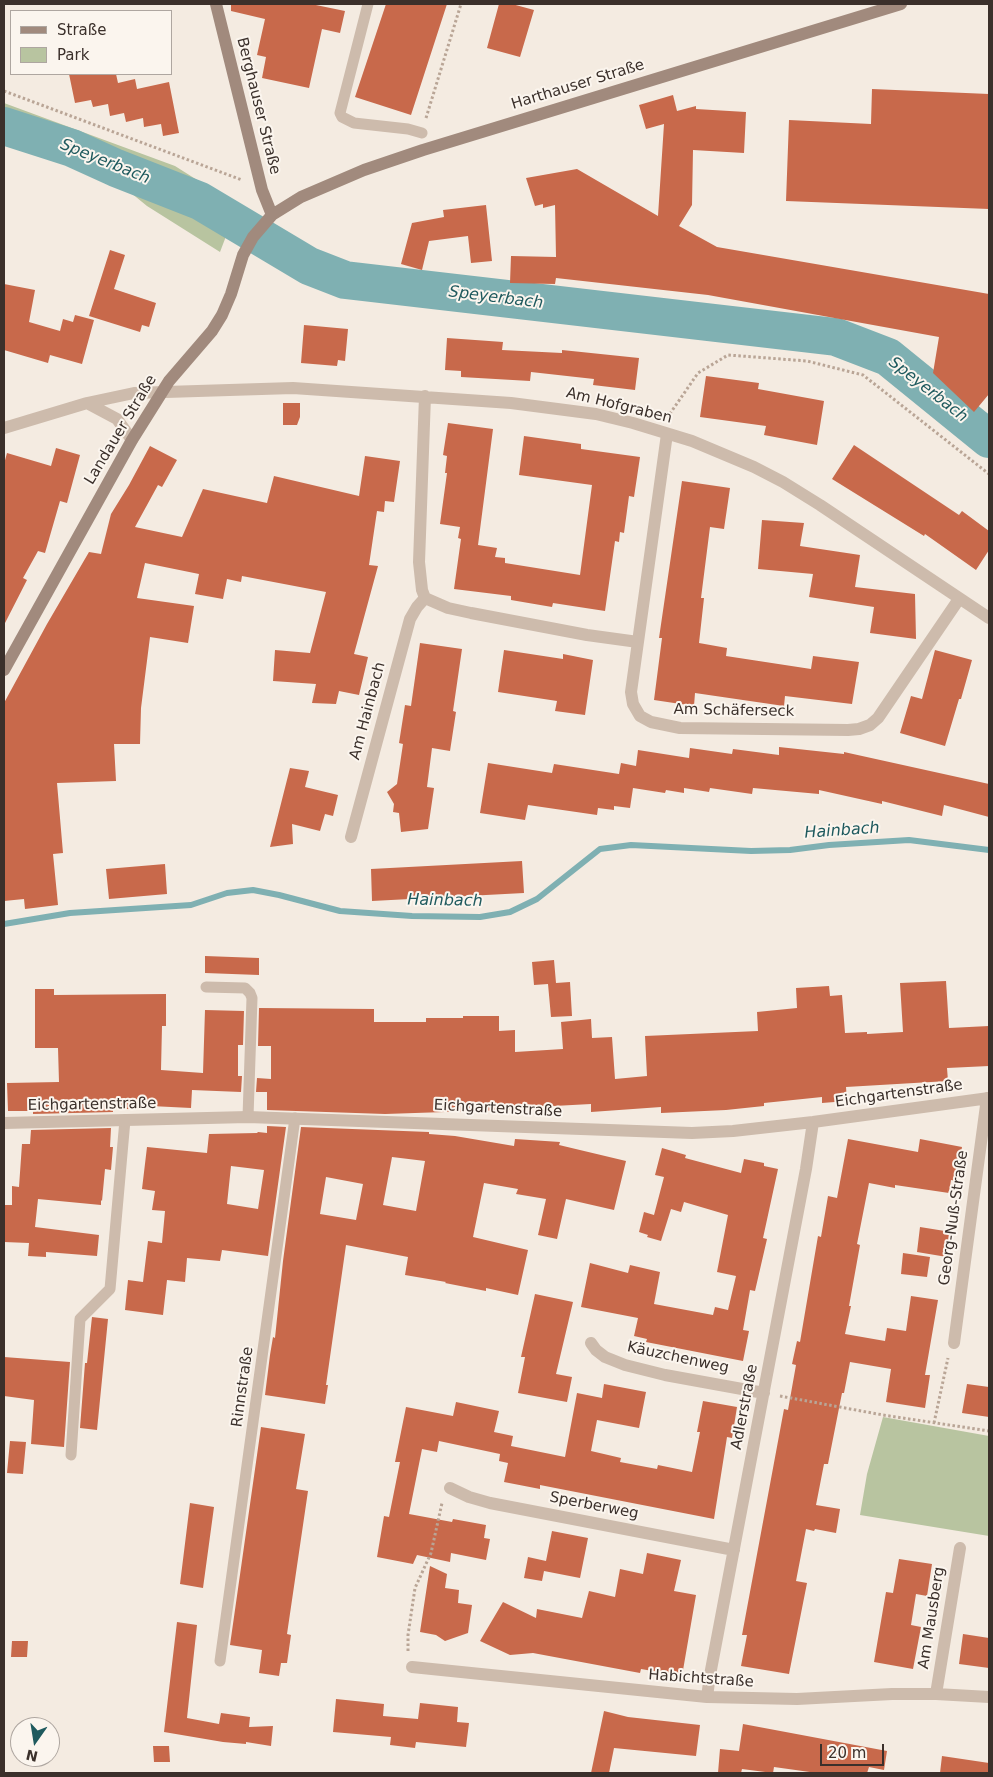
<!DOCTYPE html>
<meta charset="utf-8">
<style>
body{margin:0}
#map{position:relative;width:993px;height:1777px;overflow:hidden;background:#f4ebe1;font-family:"DejaVu Sans",sans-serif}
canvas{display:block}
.frame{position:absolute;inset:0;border:5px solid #3b302b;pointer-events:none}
.legend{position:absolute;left:10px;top:10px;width:162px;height:65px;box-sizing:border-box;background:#fbf5ee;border:1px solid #aea6a0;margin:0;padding:6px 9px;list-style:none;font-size:15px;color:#3b302b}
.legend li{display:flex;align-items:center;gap:10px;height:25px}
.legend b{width:25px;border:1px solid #aea6a0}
.north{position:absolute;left:10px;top:1717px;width:50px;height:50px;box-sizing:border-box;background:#fbf5ee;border:1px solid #aea6a0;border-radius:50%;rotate:193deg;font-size:14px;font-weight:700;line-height:20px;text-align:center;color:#3b302b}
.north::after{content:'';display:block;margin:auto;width:18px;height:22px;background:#1f5a5e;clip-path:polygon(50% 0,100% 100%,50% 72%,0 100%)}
.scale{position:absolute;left:820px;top:1744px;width:64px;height:22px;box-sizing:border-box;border:2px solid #3b302b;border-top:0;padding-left:6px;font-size:15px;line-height:18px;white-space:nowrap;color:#3b302b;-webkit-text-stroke:4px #fbf5ee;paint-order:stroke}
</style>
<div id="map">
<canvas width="993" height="1777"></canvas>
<div class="frame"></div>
<ul class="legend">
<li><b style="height:6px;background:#a18a7d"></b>Straße</li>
<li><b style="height:14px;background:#b8c4a0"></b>Park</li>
</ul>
<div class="north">N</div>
<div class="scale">20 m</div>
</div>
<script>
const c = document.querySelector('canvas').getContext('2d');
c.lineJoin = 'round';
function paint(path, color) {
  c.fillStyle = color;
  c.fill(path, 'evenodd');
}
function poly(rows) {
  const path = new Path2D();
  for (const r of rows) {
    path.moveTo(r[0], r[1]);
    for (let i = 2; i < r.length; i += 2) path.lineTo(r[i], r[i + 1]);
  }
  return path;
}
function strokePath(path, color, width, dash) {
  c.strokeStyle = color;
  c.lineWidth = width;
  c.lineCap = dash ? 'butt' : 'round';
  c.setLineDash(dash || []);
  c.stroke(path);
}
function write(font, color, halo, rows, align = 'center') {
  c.font = font + ' "DejaVu Sans",sans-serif';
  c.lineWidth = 4;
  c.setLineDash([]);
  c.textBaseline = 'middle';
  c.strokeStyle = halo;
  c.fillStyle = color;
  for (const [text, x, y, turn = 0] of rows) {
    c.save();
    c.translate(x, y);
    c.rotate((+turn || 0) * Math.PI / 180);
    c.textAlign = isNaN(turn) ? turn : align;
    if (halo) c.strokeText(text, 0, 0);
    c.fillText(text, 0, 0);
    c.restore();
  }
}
paint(poly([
 [4,103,175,166,213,190,236,210,220,252,147,206,109,175,61,157,4,140],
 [883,1417,989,1436,989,1536,860,1515,867,1474]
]), '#b8c4a0');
strokePath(poly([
 [4,924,70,913,191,905,227,893,253,890,279,895,340,911,412,916,480,917,510,912,537,899,600,849,631,845,751,851,790,850,829,845,909,840,989,850]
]), '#7fb0b2', 6);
strokePath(poly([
 [4,126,72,148,116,168,200,201,309,266,345,280,836,337,888,357,989,439]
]), '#7fb0b2', 38);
paint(poly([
 [231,4,311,4,345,11,340,33,322,29,309,88,262,78,266,57,257,55,265,19,231,11],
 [386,4,447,4,411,115,355,97],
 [499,4,512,4,534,10,520,57,487,48],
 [69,74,116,74,118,83,135,79,137,89,169,82,179,133,163,136,161,124,144,127,143,118,126,122,124,113,110,116,108,104,93,107,91,100,75,103],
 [872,89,989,94,989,209,786,201,789,120,871,124],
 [673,95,677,111,696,106,696,109,746,112,744,153,693,150,692,205,679,226,717,247,989,294,989,394,974,412,933,373,939,337,708,295,556,278,555,284,510,283,511,256,556,257,555,205,543,208,543,204,535,206,526,178,577,169,658,216,664,124,646,129,639,105],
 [486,205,492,261,471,263,468,236,429,241,422,270,401,264,412,223,444,217,443,210],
 [110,250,125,255,114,289,156,303,149,327,142,325,140,332,89,316],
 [4,284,35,290,29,322,60,331,63,319,73,322,75,315,94,320,82,364,50,355,48,363,4,350],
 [304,325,348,329,345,361,338,360,337,366,301,363],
 [447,338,503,342,502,350,562,353,562,350,639,358,635,390,593,385,594,379,531,372,530,381,461,377,461,371,445,370],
 [706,376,759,383,758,389,824,401,817,445,764,435,766,426,700,417],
 [283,403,300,403,300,417,297,425,283,425],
 [448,423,493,429,478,545,497,548,495,557,505,558,505,563,580,575,592,485,519,475,524,436,581,444,581,449,640,457,634,497,629,496,624,533,620,532,619,542,615,541,605,611,553,603,552,607,511,600,511,596,454,589,461,539,458,538,460,527,440,524,447,473,445,473,447,456,443,455],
 [854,445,959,515,962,511,989,531,989,550,976,570,925,534,924,536,832,479],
 [150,446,177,460,162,487,158,485,135,527,182,537,203,489,267,503,274,476,359,496,365,456,400,461,394,502,385,501,384,512,377,511,369,565,378,566,354,654,368,657,359,695,339,691,336,704,312,703,316,684,273,681,275,650,310,653,326,592,242,576,241,582,227,579,223,599,195,594,199,574,145,563,137,598,194,606,188,643,150,637,141,708,140,744,114,744,116,781,57,783,63,853,53,854,58,905,25,909,24,899,4,901,4,703,47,624,89,552,101,554,111,514,129,485],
 [56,448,80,455,67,503,60,501,45,553,38,551,23,578,27,580,4,625,4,464,7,453,51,466],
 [682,481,730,488,724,529,710,527,701,598,704,598,699,643,727,648,726,656,811,669,813,656,859,662,852,704,785,696,784,706,695,693,694,706,654,700,662,638,659,638],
 [762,520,804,523,800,546,860,555,855,587,915,594,916,639,870,633,874,607,809,597,813,574,758,569],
 [420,643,462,649,453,711,456,712,450,751,432,748,427,787,434,788,428,829,401,832,399,813,393,812,394,804,387,792,397,784,403,744,399,743,405,705,411,706],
 [504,650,563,659,563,654,593,660,585,715,555,711,557,701,498,692],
 [935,650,972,660,961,699,959,699,945,746,900,733,911,696,922,699],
 [779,747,844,754,844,752,989,784,989,817,944,805,942,816,882,801,882,804,819,790,819,794,753,788,752,794,710,788,709,792,684,788,684,793,666,790,665,793,633,788,630,808,614,806,614,810,598,808,597,815,528,805,525,820,480,813,488,763,552,773,554,764,619,774,621,763,636,766,638,750,689,758,690,748,732,754,733,749,779,755],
 [290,768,309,771,305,787,338,795,333,816,325,814,320,831,292,824,293,844,270,847],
 [522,861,524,893,372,901,371,869],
 [165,864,167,894,109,899,106,869],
 [205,956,259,958,259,975,205,973],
 [554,960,556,983,570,982,572,1016,551,1017,548,984,534,985,532,962],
 [946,981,949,1028,989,1026,989,1066,947,1068,948,1081,846,1087,847,1101,822,1103,822,1097,764,1103,764,1106,726,1110,661,1113,661,1107,591,1112,591,1104,535,1107,535,1109,385,1114,267,1110,267,1092,256,1092,257,1078,271,1079,271,1046,258,1046,259,1008,374,1009,374,1022,426,1022,426,1018,463,1018,463,1016,499,1016,499,1031,515,1030,515,1052,563,1049,561,1022,591,1019,592,1038,612,1037,615,1079,647,1076,645,1036,758,1031,757,1012,797,1008,796,988,829,986,830,996,842,995,845,1033,867,1032,867,1034,903,1032,900,983],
 [35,989,54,989,54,995,166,994,166,1026,162,1026,161,1070,203,1073,205,1010,244,1011,243,1045,238,1045,238,1076,242,1076,241,1092,192,1090,191,1108,131,1105,131,1109,113,1109,113,1112,33,1114,33,1111,8,1111,7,1083,59,1082,58,1048,35,1048],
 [267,1126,286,1127,268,1256,222,1250,220,1261,187,1258,185,1282,167,1280,163,1315,125,1310,128,1280,143,1282,148,1241,162,1243,165,1211,152,1210,155,1191,142,1189,147,1147,207,1153,209,1134,257,1133,258,1132,267,1133],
 [231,1166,264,1170,258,1209,227,1204],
 [301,1127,429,1132,429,1134,455,1136,514,1146,515,1139,560,1142,559,1145,626,1161,614,1210,566,1199,557,1239,538,1235,546,1199,516,1194,518,1189,484,1183,473,1237,528,1250,518,1295,486,1288,486,1291,445,1283,446,1282,405,1275,408,1257,346,1245,326,1385,328,1385,325,1404,265,1395,270,1355,273,1337,275,1338,283,1261],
 [392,1157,425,1161,416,1211,383,1205],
 [326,1177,363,1184,356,1220,320,1214],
 [111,1128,110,1147,113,1147,111,1170,105,1169,102,1201,101,1200,101,1205,38,1199,35,1227,99,1235,97,1256,46,1252,46,1257,28,1256,29,1243,4,1242,4,1205,12,1205,12,1186,19,1187,22,1144,30,1144,31,1130],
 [848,1139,918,1152,920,1139,962,1147,956,1181,951,1180,949,1193,895,1185,895,1188,869,1183,857,1244,860,1245,849,1306,851,1306,845,1334,885,1341,887,1328,906,1331,911,1296,938,1300,925,1375,930,1375,925,1408,886,1402,891,1369,850,1362,844,1393,842,1393,828,1464,824,1464,816,1505,840,1509,836,1533,815,1529,814,1531,806,1529,796,1581,807,1583,789,1674,741,1666,747,1635,742,1635,784,1409,788,1410,796,1365,792,1364,797,1341,800,1342,818,1236,821,1237,828,1196,837,1198],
 [662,1148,686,1155,685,1158,741,1173,744,1159,764,1163,764,1166,778,1169,763,1238,767,1239,755,1291,750,1290,743,1330,749,1331,743,1361,646,1342,647,1339,634,1336,638,1318,581,1307,590,1263,628,1273,630,1265,660,1272,654,1304,713,1315,715,1307,728,1310,736,1276,717,1272,728,1215,684,1202,681,1212,671,1209,661,1241,647,1237,648,1235,639,1232,644,1212,654,1215,664,1177,655,1175],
 [920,1227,951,1232,947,1257,917,1252],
 [903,1253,930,1257,927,1277,901,1274],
 [535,1294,573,1302,556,1374,572,1377,567,1402,518,1393,525,1357,521,1357],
 [92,1317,108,1319,97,1430,80,1428,85,1363,87,1363],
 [4,1357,70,1362,64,1447,31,1444,34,1400,4,1396],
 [604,1384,646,1392,639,1428,597,1420,591,1451,621,1458,620,1462,657,1469,658,1465,692,1472,700,1432,697,1432,703,1401,737,1407,732,1438,727,1437,714,1519,540,1485,540,1489,504,1482,508,1463,499,1461,500,1454,439,1441,437,1452,422,1449,409,1514,452,1522,453,1519,486,1525,484,1538,490,1539,486,1560,451,1553,450,1562,417,1555,413,1564,377,1557,384,1516,389,1517,400,1462,395,1462,406,1407,453,1416,456,1402,499,1411,494,1432,513,1436,511,1446,565,1457,577,1393,602,1398],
 [967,1384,989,1387,989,1417,962,1413],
 [261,1427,305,1434,296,1489,308,1491,287,1634,291,1635,287,1663,281,1663,279,1676,259,1673,262,1650,230,1645],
 [10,1441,26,1442,23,1474,7,1473],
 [190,1503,214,1507,203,1588,180,1584],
 [552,1531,588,1538,580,1578,544,1571,542,1581,524,1578,528,1557,546,1561],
 [647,1553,681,1560,674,1591,696,1595,682,1676,641,1669,640,1673,533,1653,510,1655,480,1641,503,1602,536,1618,537,1609,582,1618,589,1591,615,1597,620,1569,643,1574],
 [899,1559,932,1564,927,1596,916,1594,911,1625,921,1627,913,1669,874,1662,886,1592,893,1593],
 [430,1566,447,1574,445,1588,459,1590,458,1603,472,1605,468,1633,445,1641,436,1635,420,1632],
 [177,1622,197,1625,187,1718,219,1724,221,1713,250,1717,249,1727,273,1726,271,1746,246,1742,246,1744,223,1742,164,1732],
 [963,1634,989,1638,989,1668,959,1664],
 [12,1641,28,1641,27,1657,11,1657],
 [336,1699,384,1704,383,1716,418,1719,420,1703,458,1707,457,1722,469,1723,466,1747,416,1742,415,1748,390,1745,391,1737,333,1732],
 [604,1711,628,1717,700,1725,696,1756,614,1748,609,1773,591,1773],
 [743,1724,887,1751,884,1770,869,1767,867,1773,817,1773,774,1767,773,1773,742,1769,741,1773,718,1773,720,1749,739,1751],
 [153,1746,169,1746,170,1762,154,1762],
 [942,1756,989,1763,989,1773,940,1773]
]), '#c8694b');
strokePath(poly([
 [4,91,242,180],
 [426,118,461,4],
 [667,418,698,373,728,355,807,361,863,375,989,474],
 [780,1396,883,1415,989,1431],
 [934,1423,948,1358],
 [408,1651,408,1635,415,1588,431,1553,442,1503]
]), '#b9a596', 3, [2.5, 2.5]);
strokePath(poly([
 [368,4,340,113,342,117,354,123,408,129,422,133],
 [206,987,245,988,250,993,252,998,248,1117],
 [71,1455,80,1319,110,1289,125,1120],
 [220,1661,295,1118]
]), '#cdbbac', 11);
strokePath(poly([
 [425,396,419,562,422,590,425,598,448,608,471,613,587,635,638,642],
 [87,403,117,419,132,440],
 [4,428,87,403,134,393,293,388,511,403,596,414,633,423,692,441,754,467,783,482,820,505,989,618],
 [667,434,631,692,633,704,640,716,651,722,680,728,848,730,859,729,870,725,878,718,959,599],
 [351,837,410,619,417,607,425,598],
 [4,1123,248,1117,692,1133,733,1131,813,1122,989,1098],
 [591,1343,596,1350,605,1357,625,1365,665,1375,764,1393],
 [954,1343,987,1098],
 [450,1488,469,1497,490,1503,734,1550],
 [412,1667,707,1697,797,1699,892,1694,936,1694,989,1697],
 [936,1694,960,1548],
 [707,1697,710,1675,806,1169,813,1122]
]), '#cdbbac', 12);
strokePath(poly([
 [216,4,262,190,272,215],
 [4,670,132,440,169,381,212,331,222,315,231,294,243,255,253,237,272,215,301,197,364,170,423,150,901,4]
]), '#a18a7d', 12);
write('15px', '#3b302b', '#fbf5ee', [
 ["Harthauser Straße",578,85,-17],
 ["Berghauser Straße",258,106,76],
 ["Am Hofgraben",619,406,14],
 ["Landauer Straße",121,430,-59],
 ["Am Hainbach",368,711,-75],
 ["Am Schäferseck",734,711,1],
 ["Eichgartenstraße",899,1094,-8],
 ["Eichgartenstraße",92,1105,-1],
 ["Eichgartenstraße",498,1109,3],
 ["Georg-Nuß-Straße",954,1218,-82],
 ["Käuzchenweg",678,1358,12],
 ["Rinnstraße",243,1387,-82],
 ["Adlerstraße",745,1407,-79],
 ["Sperberweg",594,1506,11],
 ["Am Mausberg",932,1618,-81],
 ["Habichtstraße",701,1679,4]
]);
write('italic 16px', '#1f5a5e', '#fbf5ee', [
 ["Speyerbach",105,162,22],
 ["Speyerbach",496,298,7],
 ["Speyerbach",928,390,38],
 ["Hainbach",842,831,-4],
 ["Hainbach",445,901,1]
]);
</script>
